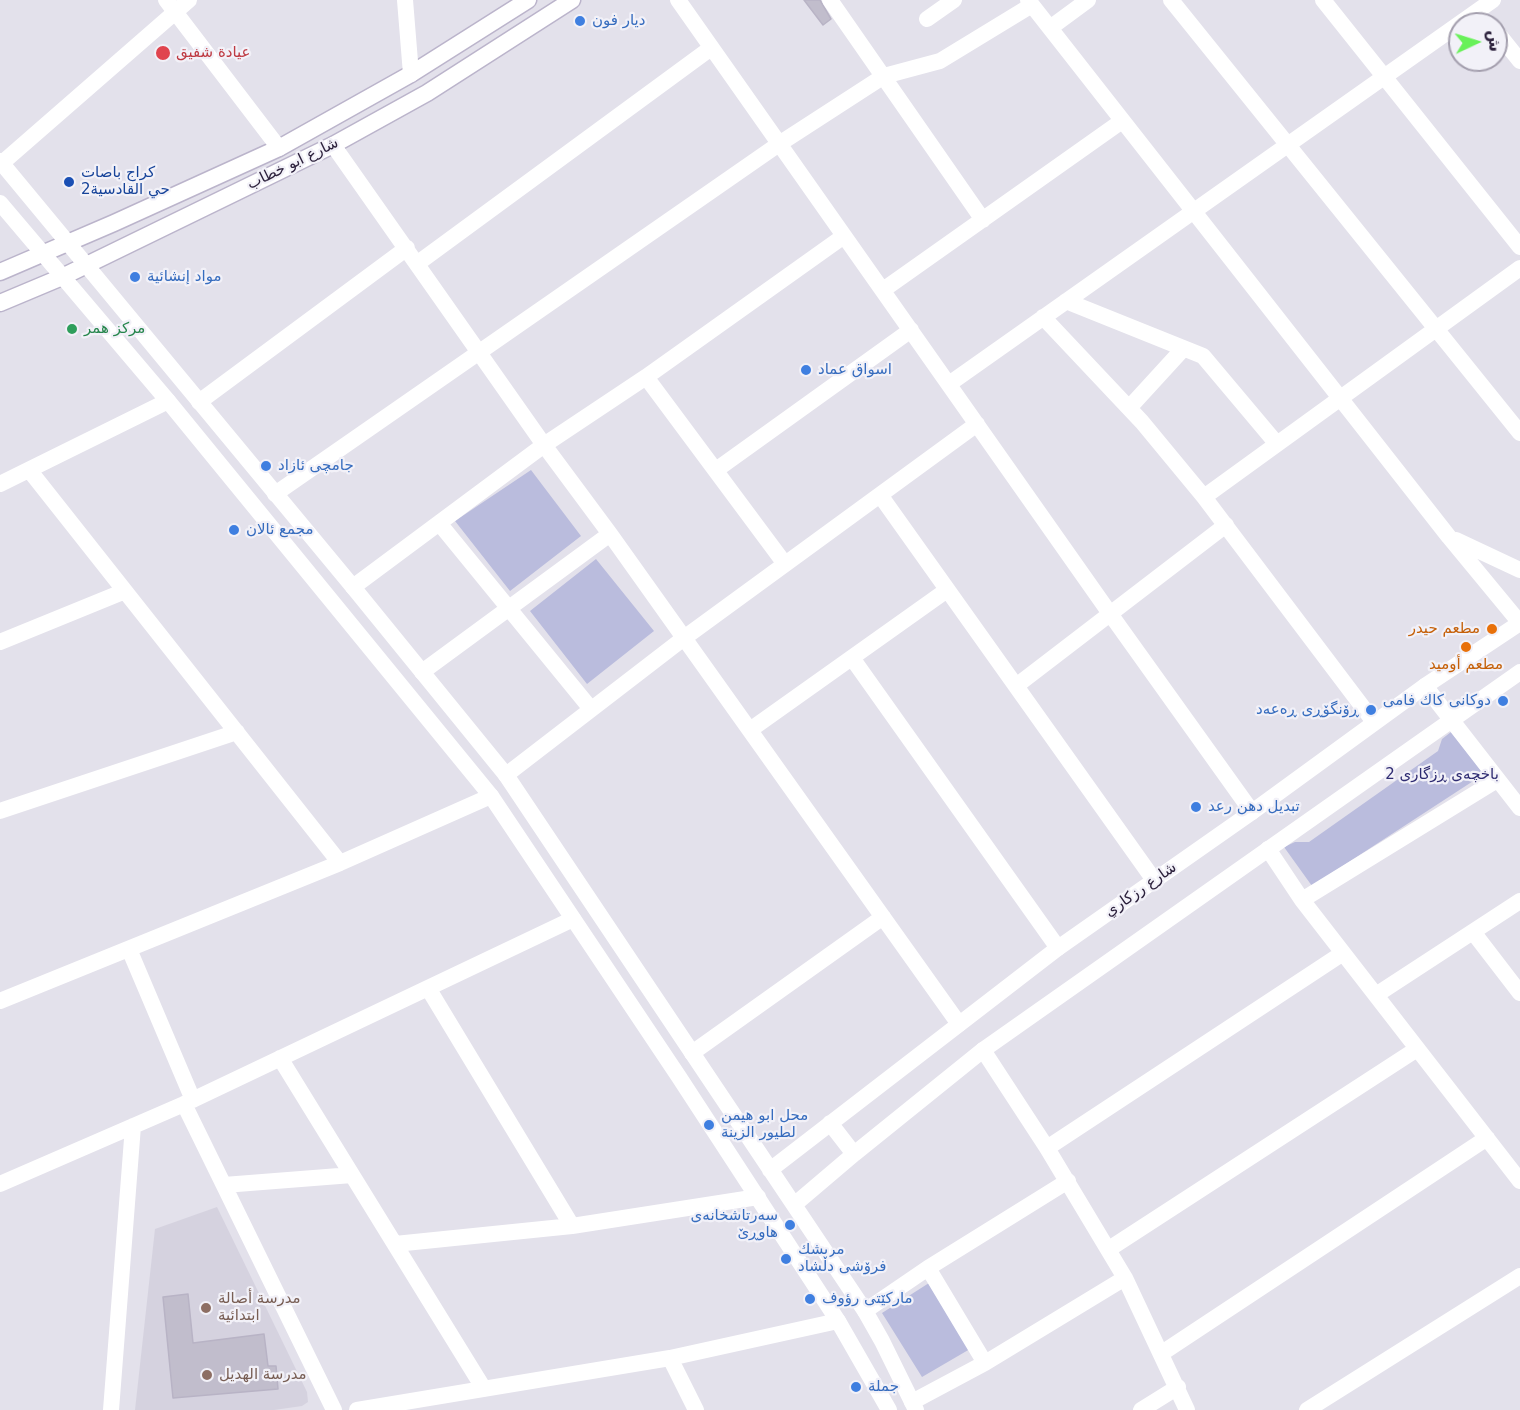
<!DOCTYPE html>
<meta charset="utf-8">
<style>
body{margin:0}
#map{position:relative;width:1520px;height:1410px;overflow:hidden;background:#e3e1eb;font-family:"DejaVu Sans","Noto Sans Arabic",sans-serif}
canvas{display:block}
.north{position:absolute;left:1448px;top:12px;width:60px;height:60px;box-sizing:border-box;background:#f2f1f8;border:2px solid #a39ead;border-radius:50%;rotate:86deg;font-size:16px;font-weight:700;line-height:24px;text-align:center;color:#2c213c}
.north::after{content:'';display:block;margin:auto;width:21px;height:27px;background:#68f159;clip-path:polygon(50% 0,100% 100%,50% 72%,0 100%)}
</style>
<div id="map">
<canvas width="1520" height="1410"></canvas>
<div class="north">ش</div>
</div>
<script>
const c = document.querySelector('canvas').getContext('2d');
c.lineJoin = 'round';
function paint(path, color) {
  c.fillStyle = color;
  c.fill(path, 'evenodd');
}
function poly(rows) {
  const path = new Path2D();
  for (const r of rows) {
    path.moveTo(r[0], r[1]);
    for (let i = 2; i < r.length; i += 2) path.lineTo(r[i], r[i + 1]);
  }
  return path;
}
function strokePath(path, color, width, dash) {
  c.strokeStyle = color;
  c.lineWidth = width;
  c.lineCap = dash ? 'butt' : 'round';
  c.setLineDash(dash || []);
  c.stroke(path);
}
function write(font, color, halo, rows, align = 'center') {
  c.font = font + ' "DejaVu Sans","Noto Sans Arabic",sans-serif';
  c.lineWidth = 4.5;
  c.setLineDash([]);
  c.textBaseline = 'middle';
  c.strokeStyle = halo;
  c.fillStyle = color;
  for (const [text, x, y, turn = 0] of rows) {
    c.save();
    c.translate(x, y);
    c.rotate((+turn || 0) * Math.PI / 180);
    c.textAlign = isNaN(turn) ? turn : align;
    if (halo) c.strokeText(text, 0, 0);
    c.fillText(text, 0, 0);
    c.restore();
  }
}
paint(poly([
 [217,1207,307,1392,308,1402,302,1406,274,1410,135,1410,155,1229]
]), '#d5d2df');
paint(poly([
 [531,470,581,536,510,591,455,521],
 [596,559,654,631,587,684,530,611],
 [1451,732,1484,774,1312,886,1284,847,1295,842,1309,842,1438,751,1442,739],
 [929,1283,970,1349,922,1377,882,1313]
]), '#babcdd');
const building = poly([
 [804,0,820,0,831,19,823,25,804,0],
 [188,1294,193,1343,264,1334,268,1366,276,1366,278,1389,173,1398,163,1297,188,1294]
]);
paint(building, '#c1bdcc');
strokePath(building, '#b8b3c5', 1.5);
const secondary = poly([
 [0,272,114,223,279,148,411,74,528,0],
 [0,303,62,277,333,145,427,93,572,0]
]);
strokePath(secondary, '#bbb4cb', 19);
strokePath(poly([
 [678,0,1111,615,1252,812],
 [830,0,983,220],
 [1028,0,1449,537,1520,623],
 [1171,0,1520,433],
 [1323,0,1520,247],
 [927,19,954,0],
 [1050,28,1088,0],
 [1496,31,1520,61],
 [333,145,544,445,610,534,959,1024],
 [2,163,189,0],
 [418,263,711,48],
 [883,290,1122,121],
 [1066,301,1203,356,1277,444],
 [1043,317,1142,422,1204,497,1374,722],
 [646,377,785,564],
 [949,384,1493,0],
 [199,402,407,248],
 [1129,408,1183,349],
 [716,470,911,330],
 [30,471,340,863],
 [0,484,168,401],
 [275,494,779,144,884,76,940,61,1032,5],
 [880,495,1154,880],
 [1204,497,1520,268],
 [439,523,591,709],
 [1456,540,1520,570],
 [353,587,544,445,646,377,844,236],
 [0,642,125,591],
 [852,658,1058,948],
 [422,672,610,534],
 [1016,686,1226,525],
 [1425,686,1520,808],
 [750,730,947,590],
 [506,775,684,638,977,424],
 [0,811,237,732],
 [1268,849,1302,900,1520,1181],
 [1302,900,1497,780],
 [1473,932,1520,993],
 [129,949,193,1100],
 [428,988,572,1226],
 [1376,995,1520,901],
 [0,1001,340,863,491,796],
 [983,1050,1047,1148,1125,1278,1187,1410],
 [692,1053,883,917],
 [280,1058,484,1389],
 [184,1104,334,1410],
 [1047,1148,1343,953],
 [0,1184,184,1104,573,919],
 [224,1185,352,1175],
 [395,1244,572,1226,758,1197],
 [1109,1249,1417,1049],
 [928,1268,985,1363],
 [865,1311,928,1268,1068,1181],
 [1162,1353,1487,1138],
 [670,1358,696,1410],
 [912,1402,985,1363,1125,1278],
 [111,1410,133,1126],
 [357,1410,670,1358,838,1321],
 [1141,1410,1178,1387],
 [1307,1410,1520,1276]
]), '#fff', 16);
strokePath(poly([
 [166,0,279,148],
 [405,0,411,74],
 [0,161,353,587,506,775,865,1311,882,1341,916,1410],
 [0,203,168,401,491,796,679,1077,838,1321,889,1410],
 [830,1123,854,1154],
 [770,1170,1058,948,1252,812,1425,686,1520,623],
 [794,1205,854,1154,983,1050,1520,672]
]), '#fff', 16);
strokePath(secondary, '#fff', 16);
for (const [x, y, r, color] of [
 [580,21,6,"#3f7fe0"],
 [163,53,8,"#e0444e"],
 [69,182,6,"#1a4fb4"],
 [135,277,6,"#3f7fe0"],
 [72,329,6,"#2e9e5b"],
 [806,370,6,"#3f7fe0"],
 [266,466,6,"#3f7fe0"],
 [234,530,6,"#3f7fe0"],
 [1492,629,6,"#e8710a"],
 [1466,647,6,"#e8710a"],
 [1503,701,6,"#3f7fe0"],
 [1371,710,6,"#3f7fe0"],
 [1196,807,6,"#3f7fe0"],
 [709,1125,6,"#3f7fe0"],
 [790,1225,6,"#3f7fe0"],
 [786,1259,6,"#3f7fe0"],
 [810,1299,6,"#3f7fe0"],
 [206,1308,6,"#8d6e63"],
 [207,1375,6,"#8d6e63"],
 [856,1387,6,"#3f7fe0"]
]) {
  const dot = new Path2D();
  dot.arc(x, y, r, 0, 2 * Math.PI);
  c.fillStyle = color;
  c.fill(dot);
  strokePath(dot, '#f2f1f8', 2);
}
write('15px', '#366cbe', '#f2f1f8', [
 ["ديار فون",592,21],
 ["مواد إنشائية",147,277],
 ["اسواق عماد",818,370],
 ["جامچی ئازاد",278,466],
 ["مجمع ئالان",246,530],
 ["دوكانى كاك فامى",1491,701,"right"],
 ["ڕۆنگۆڕی ڕەعەد",1359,710,"right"],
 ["تبديل دهن رعد",1208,807],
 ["محل ابو هيمن",721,1116],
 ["لطيور الزينة",721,1133],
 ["سەرتاشخانەى",778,1216,"right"],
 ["ھاوڕێ",778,1233,"right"],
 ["مريشك",798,1250],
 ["فرۆشى دڵشاد",798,1267],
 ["ماركێتى رؤوف",822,1299],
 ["جملة",868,1387]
], 'left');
write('15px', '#be3a42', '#f2f1f8', [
 ["عيادة شفيق",176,53]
], 'left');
write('15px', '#2c213c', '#f2f1f8', [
 ["شارع ابو خطاب",293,164,-26],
 ["شارع رزكاري",1141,890,-35]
]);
write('15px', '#164399', '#f2f1f8', [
 ["كراج باصات",81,173],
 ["حي القادسية2",81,190]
], 'left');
write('15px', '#27864d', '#f2f1f8', [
 ["مركز همر",84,329]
], 'left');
write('15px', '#c56008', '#f2f1f8', [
 ["مطعم حيدر",1480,629],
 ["مطعم أوميد",1466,665,"center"]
], 'right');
write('15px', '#2f2c72', '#f2f1f8', [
 ["باخچەی ڕزگاری 2",1442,775]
]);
write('15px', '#785e54', '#f2f1f8', [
 ["مدرسة أصالة",218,1299],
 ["ابتدائية",218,1316],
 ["مدرسة الهديل",219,1375]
], 'left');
</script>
